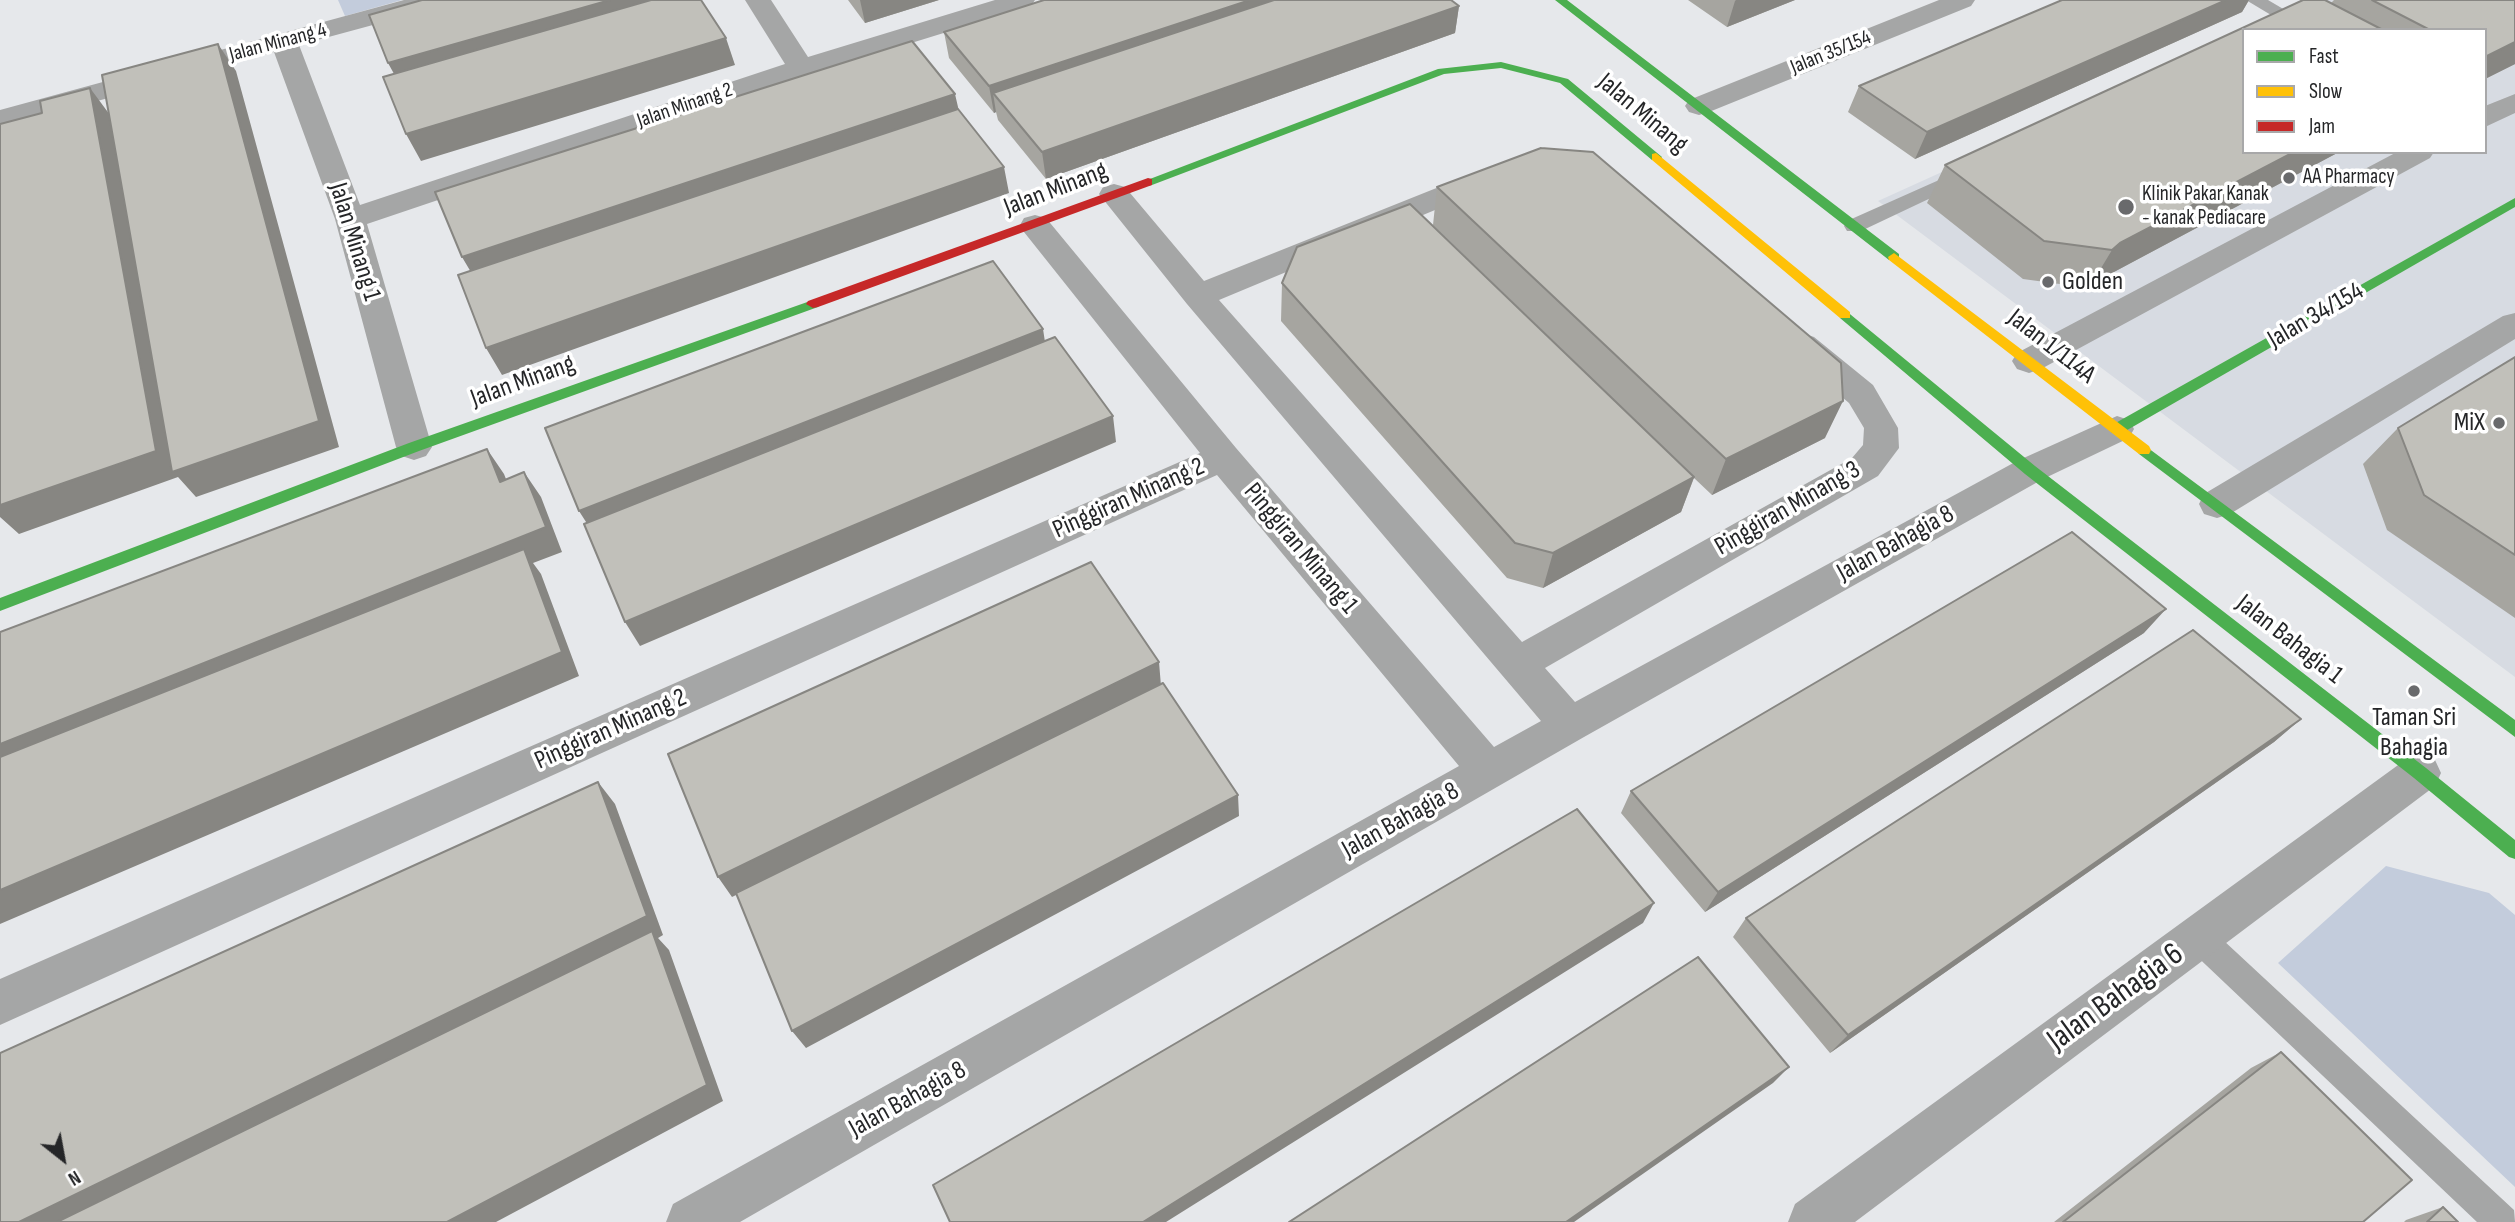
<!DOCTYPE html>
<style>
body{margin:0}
#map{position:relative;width:2515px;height:1222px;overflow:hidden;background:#e6e8eb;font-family:"Sofia Sans Condensed",sans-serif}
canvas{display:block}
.legend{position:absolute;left:2242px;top:28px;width:245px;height:126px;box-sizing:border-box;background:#fff;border:2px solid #a8a8a9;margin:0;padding:9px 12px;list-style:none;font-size:21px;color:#252628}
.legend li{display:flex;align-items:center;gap:14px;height:35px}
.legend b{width:35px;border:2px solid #a8a8a9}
.north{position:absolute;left:28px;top:1124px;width:70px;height:70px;-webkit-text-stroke:5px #fff;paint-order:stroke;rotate:149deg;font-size:19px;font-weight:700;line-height:28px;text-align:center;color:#252628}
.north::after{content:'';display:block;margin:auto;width:24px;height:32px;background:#252628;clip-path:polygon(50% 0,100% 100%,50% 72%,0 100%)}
</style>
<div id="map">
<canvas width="2515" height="1222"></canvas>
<ul class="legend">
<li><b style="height:9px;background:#4caf50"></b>Fast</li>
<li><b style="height:9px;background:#ffc107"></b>Slow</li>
<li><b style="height:9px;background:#c62828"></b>Jam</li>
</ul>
<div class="north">N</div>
</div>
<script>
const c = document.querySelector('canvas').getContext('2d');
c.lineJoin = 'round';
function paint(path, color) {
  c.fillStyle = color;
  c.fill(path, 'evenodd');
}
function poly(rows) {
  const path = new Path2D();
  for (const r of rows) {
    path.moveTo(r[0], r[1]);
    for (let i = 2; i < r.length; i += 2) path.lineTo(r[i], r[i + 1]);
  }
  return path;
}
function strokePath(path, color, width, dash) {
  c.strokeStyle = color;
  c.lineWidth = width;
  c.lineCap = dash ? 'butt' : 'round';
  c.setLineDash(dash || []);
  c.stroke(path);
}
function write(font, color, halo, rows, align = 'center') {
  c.font = font + ' "Sofia Sans Condensed",sans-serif';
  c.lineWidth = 7;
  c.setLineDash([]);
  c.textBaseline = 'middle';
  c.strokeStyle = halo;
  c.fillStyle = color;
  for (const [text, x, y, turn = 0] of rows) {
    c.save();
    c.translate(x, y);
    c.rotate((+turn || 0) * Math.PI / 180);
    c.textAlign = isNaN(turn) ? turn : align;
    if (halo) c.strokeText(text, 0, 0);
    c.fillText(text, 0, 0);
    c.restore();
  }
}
paint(poly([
 [2322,0,2515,0,2515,677,1878,201,2244,35,2244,152,2485,152,2485,30,2256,30]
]), '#d7dbe2');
paint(poly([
 [338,0,402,0,345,16],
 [2386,866,2489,893,2515,915,2515,1187,2278,963]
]), '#c3ccdc');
paint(poly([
 [2246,0,2268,0,2319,30,2296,30,2246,0],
 [1966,168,1973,170,1976,174,1973,178,1861,231,1847,231,1844,226,1847,221,1966,168],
 [2198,922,2209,927,2514,1210,2515,1222,2477,1222,2187,947,2183,937,2187,927,2198,922]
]), '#a5a6a6');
paint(poly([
 [404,0,447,0,443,6,299,45,360,205,785,64,745,0,771,0,808,57,995,0,1035,0,1031,6,811,74,367,224,432,447,426,456,414,460,402,456,396,447,335,219,274,52,0,128,0,110,404,0],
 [1939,0,1975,0,1971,6,1709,112,1699,115,1689,112,1685,106,1689,100,1939,0],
 [2515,94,2515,113,2485,127,2485,106,2515,94],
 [2397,152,2434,152,2430,158,2041,369,2029,373,2017,369,2012,361,2017,353,2397,152],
 [1484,169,1495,171,1499,178,1495,185,1219,300,1522,642,1852,458,1863,445,1864,428,1849,403,1790,353,1785,345,1790,337,1802,333,1814,337,1873,385,1898,428,1899,448,1878,476,1545,668,1575,702,2017,461,2117,416,2129,420,2134,429,2129,438,2043,479,1584,737,740,1222,666,1222,673,1204,1459,766,1217,475,0,1025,0,979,1200,453,1024,232,1020,225,1024,218,1035,215,1046,218,1236,448,1494,747,1541,721,1187,304,1099,194,1103,187,1114,184,1125,187,1204,281,1484,169],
 [2515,313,2515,339,2230,514,2217,518,2204,514,2199,504,2204,494,2503,316,2515,313],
 [2420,755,2435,760,2441,773,2435,786,1855,1222,1788,1222,1795,1204,2405,760,2420,755]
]), '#a5a6a6');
paint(poly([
 [1555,0,1567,0,1899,254,1899,260,1889,260,1555,0],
 [1501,62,1568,79,1662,157,1660,160,1652,160,1560,83,1501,68,1444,74,1152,185,1148,186,1142,182,1438,69,1501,62],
 [2515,198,2515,207,2122,433,2112,433,2110,429,2112,425,2515,198],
 [813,300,820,304,818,307,419,451,0,611,0,598,409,443,813,300],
 [1845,310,2035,466,2426,768,2515,840,2515,859,2509,857,2414,778,2025,474,1840,318,1840,312,1845,310],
 [2144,445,2515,720,2515,737,2139,454,2137,450,2139,446,2144,445]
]), '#4caf50');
paint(poly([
 [1656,153,1850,312,1850,318,1840,318,1652,160,1652,154,1656,153],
 [1894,253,2149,446,2151,450,2149,454,2139,454,1889,260,1888,257,1894,253]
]), '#ffc107');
paint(poly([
 [1148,178,1152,179,1152,185,818,307,813,308,806,304,808,301,1148,178]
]), '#c62828');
paint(poly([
 [848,0,939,0,865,23],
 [1688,0,1795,0,1727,27],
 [2062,0,2249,0,2242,12,1915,159,1848,112,1859,86],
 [2303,0,2325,0,2331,3,2334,0,2515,0,2515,64,2485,79,2485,30,2244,30,2244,152,2339,152,2097,281,2089,288,2023,279,1927,203,1945,165],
 [1459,6,1455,33,1046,179,998,120,996,112,994,113,949,58,944,32],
 [1437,187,1825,438,1712,495,1694,478,1681,512,1543,588,1507,578,1281,321,1282,283,1574,361,1433,225],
 [2515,357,2515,618,2387,530,2363,464,2398,428],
 [2144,633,1705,912,1621,813,1631,791],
 [2301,719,2274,742,1830,1053,1733,937,1746,918],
 [2281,1052,2363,1222,2054,1222,2251,1068],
 [2443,1207,2458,1222,2404,1222,2406,1220]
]), '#a6a5a0');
paint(poly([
 [610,0,686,0,403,90,388,63],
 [860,0,939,0,865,23],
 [1250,0,1329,0,993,93,996,112,994,113,989,86],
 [1736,0,1795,0,1727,27,1735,1],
 [2226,0,2249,0,2242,12,1915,159,1927,132],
 [1459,6,1455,33,1046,179,1042,152],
 [726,38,735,65,421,161,406,134],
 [2515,42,2515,64,2485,79,2485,57],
 [218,44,236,71,339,447,196,497,178,477,19,534,0,517,0,505,90,88,110,115],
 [955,94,961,120,478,284,462,257],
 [2294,152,2339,152,2097,281,2089,288,2112,250,2120,243],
 [1004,167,1009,193,502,375,486,348],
 [1043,329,1047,355,595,536,579,511],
 [1843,401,1825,438,1712,495,1726,459],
 [1113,416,1116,442,640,646,625,622],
 [487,449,504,474,517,507,500,482],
 [524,472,541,497,562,552,533,563,541,574,579,676,0,924,0,744],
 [1694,477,1681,512,1543,588,1553,553],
 [2166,609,2144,633,1705,912,1718,892],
 [1159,662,1161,686,732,897,718,877],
 [2301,719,2274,742,1830,1053,1848,1035],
 [598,782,615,804,663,935,658,938,669,950,723,1101,496,1222,19,1222],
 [1238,795,1239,816,806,1048,792,1031],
 [1654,903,1643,923,1166,1222,1143,1222],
 [1789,1067,1773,1083,1574,1222,1566,1222]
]), '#878682');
const building = poly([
 [422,0,610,0,388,63,369,15,422,0],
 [651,0,701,0,726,38,406,134,383,77,651,0],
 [1044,0,1250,0,989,86,944,32,1044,0],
 [1274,0,1451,0,1459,6,1042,152,993,93,1274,0],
 [2062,0,2226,0,1927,132,1859,86,2062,0],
 [2303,0,2325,0,2383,30,2244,30,2244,152,2294,152,2120,243,2112,250,2044,241,1945,165,2303,0],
 [2372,0,2515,0,2515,42,2485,57,2485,30,2430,30,2372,0],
 [912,41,955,94,462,257,435,192,912,41],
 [218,44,319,421,172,472,102,75,218,44],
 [90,88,156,451,0,505,0,124,42,113,40,101,90,88],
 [958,109,1004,167,486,348,458,275,958,109],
 [1541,148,1593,152,1841,363,1843,401,1726,459,1437,187,1541,148],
 [1410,204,1694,477,1553,553,1515,543,1282,283,1297,247,1410,204],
 [993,261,1043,329,579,511,545,428,993,261],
 [1055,337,1113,416,625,622,584,524,1055,337],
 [2515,357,2515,555,2424,495,2398,428,2515,357],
 [487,449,500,482,524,472,546,527,0,744,0,632,487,449],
 [2072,532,2166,609,1718,892,1631,791,2072,532],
 [524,549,562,652,0,890,0,757,524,549],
 [1091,562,1159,662,718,877,668,754,1091,562],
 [2193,630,2301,719,1848,1035,1746,918,2193,630],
 [1163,683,1238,795,792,1031,736,893,1163,683],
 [598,782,647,916,19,1222,0,1222,0,1053,598,782],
 [1577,809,1654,903,1143,1222,950,1222,933,1185,1577,809],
 [652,931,707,1085,447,1222,57,1222,652,931],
 [1698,957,1789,1067,1566,1222,1289,1222,1698,957],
 [2281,1052,2412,1180,2363,1222,2063,1222,2281,1052],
 [2443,1207,2458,1222,2427,1222,2443,1207]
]);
paint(building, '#c1c0ba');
strokePath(building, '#878682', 2);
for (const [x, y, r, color] of [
 [2289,178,7,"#696a6c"],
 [2126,207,9,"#696a6c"],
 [2048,282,7,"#696a6c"],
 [2499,423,7,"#696a6c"],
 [2414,691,7,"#696a6c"]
]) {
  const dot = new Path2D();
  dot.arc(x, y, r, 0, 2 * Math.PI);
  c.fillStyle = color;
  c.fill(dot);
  strokePath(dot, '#fff', 2.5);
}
write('21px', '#252628', '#fff', [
 ["Jalan Minang 4",278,43,-15],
 ["Jalan 35/154",1831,53,-22],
 ["Jalan Minang 2",685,106,-19]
]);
write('21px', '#252628', '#fff', [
 ["AA Pharmacy",2303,178],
 ["Klinik Pakar Kanak",2142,195],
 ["- kanak Pediacare",2142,219]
], 'left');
write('26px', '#252628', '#fff', [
 ["Jalan Minang",1642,114,40],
 ["Jalan Minang",1056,190,-21],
 ["Jalan Minang 1",354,242,73],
 ["Jalan 34/154",2316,316,-30],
 ["Jalan 1/114A",2051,347,38],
 ["Jalan Minang",523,382,-20],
 ["Pinggiran Minang 2",1129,499,-24],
 ["Pinggiran Minang 3",1788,509,-30],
 ["Jalan Bahagia 8",1896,544,-29],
 ["Pinggiran Minang 1",1300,549,50],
 ["Jalan Bahagia 1",2289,640,38],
 ["Pinggiran Minang 2",611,730,-24],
 ["Jalan Bahagia 8",1401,821,-29],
 ["Jalan Bahagia 8",908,1100,-29]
]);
write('26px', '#252628', '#fff', [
 ["Golden",2062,282],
 ["MiX",2485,423,"right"],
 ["Taman Sri",2414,718,"center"],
 ["Bahagia",2414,748,"center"]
], 'left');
write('32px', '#252628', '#fff', [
 ["Jalan Bahagia 6",2116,998,-36]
]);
</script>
